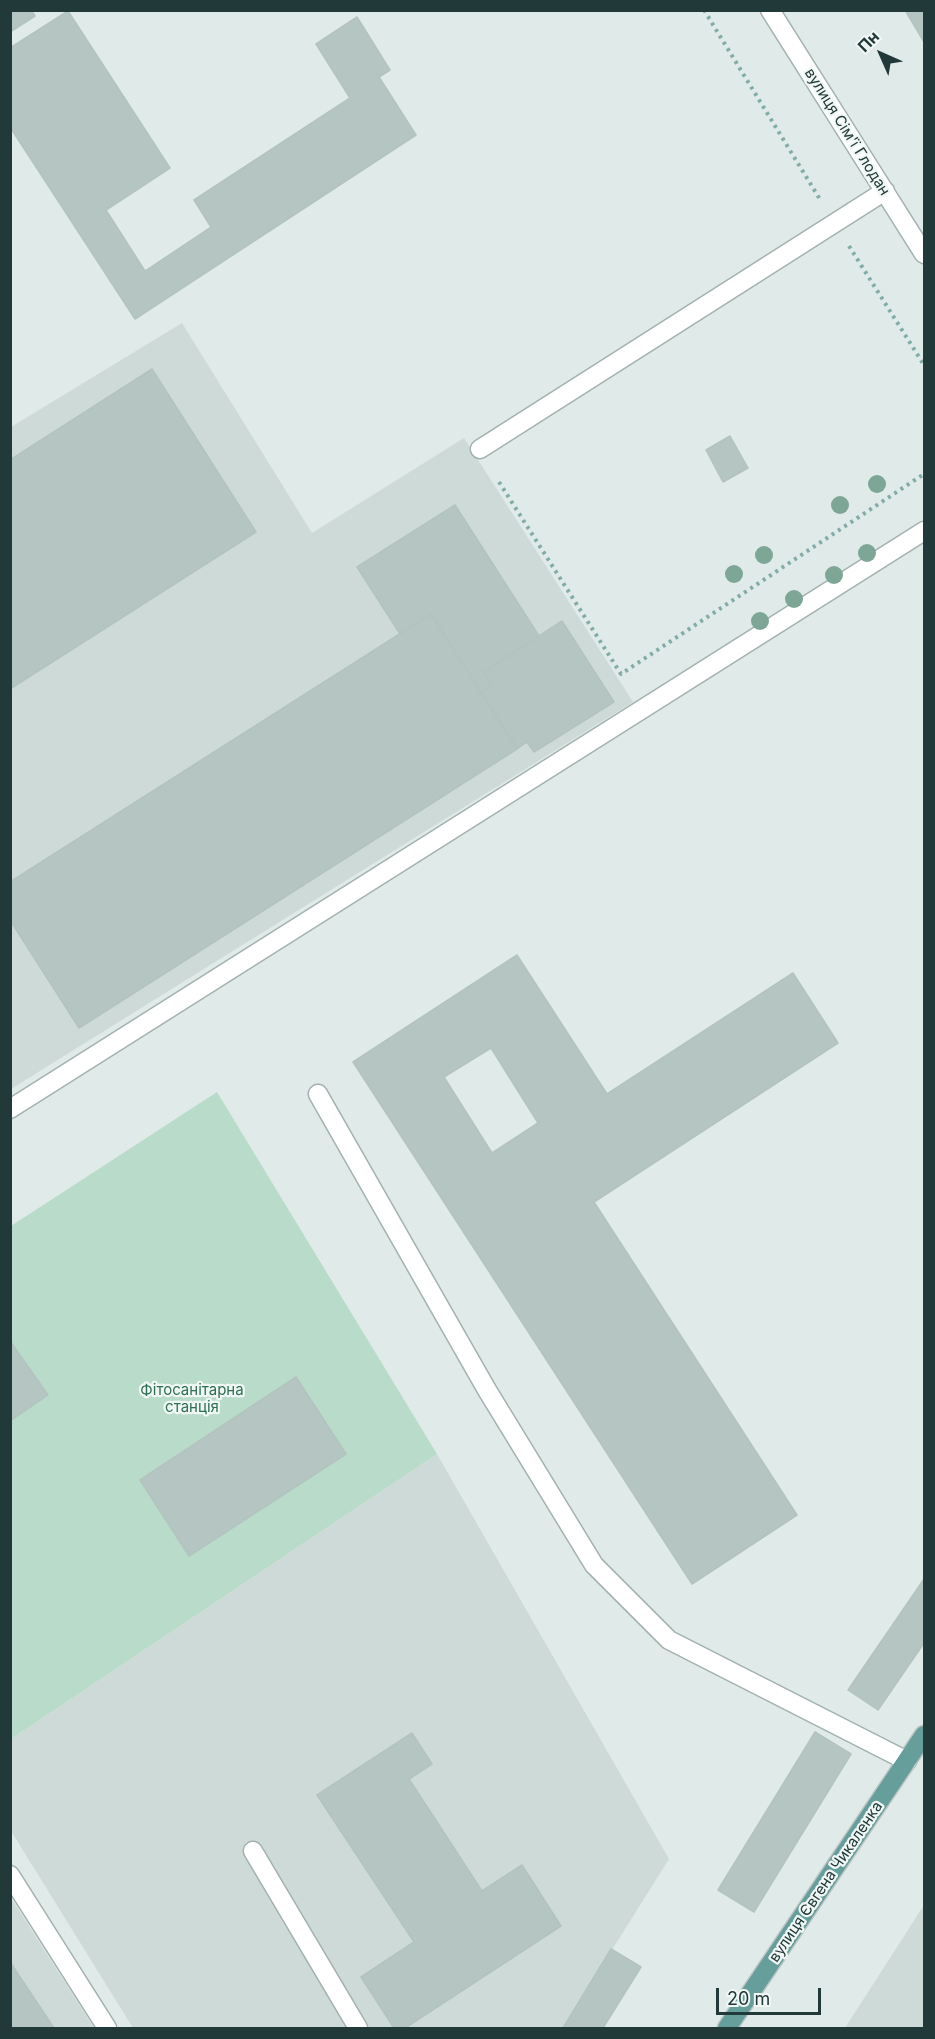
<!DOCTYPE html>
<meta charset="utf-8">
<style>
body{margin:0}
#map{position:relative;width:935px;height:2039px;overflow:hidden;background:#e0eae8;font-family:Inter,sans-serif}
canvas{display:block}
.frame{position:absolute;inset:0;border:12px solid #213a39;pointer-events:none}
.north{position:absolute;left:851px;top:24px;width:60px;height:60px;-webkit-text-stroke:4px #f0f7f5;paint-order:stroke;rotate:315deg;font-size:16px;font-weight:700;line-height:24px;text-align:center;color:#213a39}
.north::after{content:'';display:block;margin:auto;width:21px;height:27px;background:#213a39;clip-path:polygon(50% 0,100% 100%,50% 72%,0 100%)}
.scale{position:absolute;left:716px;top:1988px;width:105px;height:27px;box-sizing:border-box;border:3px solid #213a39;border-top:0;padding-left:8px;font-size:18px;line-height:21px;white-space:nowrap;color:#213a39;-webkit-text-stroke:4px #f0f7f5;paint-order:stroke}
</style>
<div id="map">
<canvas width="935" height="2039"></canvas>
<div class="frame"></div>
<div class="north">Пн</div>
<div class="scale">20 m</div>
</div>
<script>
const c = document.querySelector('canvas').getContext('2d');
c.lineJoin = 'round';
function paint(path, color) {
  c.fillStyle = color;
  c.fill(path, 'evenodd');
}
function poly(rows) {
  const path = new Path2D();
  for (const r of rows) {
    path.moveTo(r[0], r[1]);
    for (let i = 2; i < r.length; i += 2) path.lineTo(r[i], r[i + 1]);
  }
  return path;
}
function strokePath(path, color, width, dash) {
  c.strokeStyle = color;
  c.lineWidth = width;
  c.lineCap = dash ? 'butt' : 'round';
  c.setLineDash(dash || []);
  c.stroke(path);
}
function write(font, color, halo, rows, align = 'center') {
  c.font = font + ' Inter,sans-serif';
  c.lineWidth = 4.5;
  c.setLineDash([]);
  c.textBaseline = 'middle';
  c.strokeStyle = halo;
  c.fillStyle = color;
  for (const [text, x, y, turn = 0] of rows) {
    c.save();
    c.translate(x, y);
    c.rotate((+turn || 0) * Math.PI / 180);
    c.textAlign = isNaN(turn) ? turn : align;
    if (halo) c.strokeText(text, 0, 0);
    c.fillText(text, 0, 0);
    c.restore();
  }
}
paint(poly([
 [182,323,312,533,464,438,633,702,11,1089,11,427],
 [437,1454,669,1859,563,2028,133,2028,11,1831,11,1739],
 [11,1898,94,2028,11,2028],
 [924,1905,924,2028,845,2028]
]), '#cedad7');
paint(poly([
 [217,1092,437,1454,11,1739,11,1226]
]), '#b9dbca');
const building = poly([
 [10,10,31,10,35,16,10,32,10,10],
 [905,10,924,10,924,42,905,10],
 [68,11,170,168,106,210,145,271,211,227,194,200,350,98,316,44,357,17,390,70,379,77,416,135,135,319,10,127,10,48,68,11],
 [152,369,256,532,10,689,10,460,152,369],
 [730,436,748,468,723,482,706,450,730,436],
 [455,505,539,636,484,672,492,685,481,692,431,614,400,634,357,567,455,505],
 [431,614,517,749,79,1028,10,920,10,882,431,614],
 [562,621,614,702,534,752,527,742,517,749,481,692,492,685,484,672,562,621],
 [517,955,607,1094,793,973,838,1043,594,1202,797,1515,692,1584,353,1062,517,955],
 [491,1048,538,1123,492,1153,444,1077,491,1048],
 [10,1341,48,1395,10,1421,10,1341],
 [296,1377,346,1454,189,1556,140,1480,296,1377],
 [924,1579,924,1643,878,1710,848,1690,924,1579],
 [815,1732,851,1754,754,1912,718,1890,815,1732],
 [412,1733,432,1764,409,1779,482,1891,522,1865,561,1926,405,2028,394,2028,361,1977,414,1942,317,1795,412,1733],
 [611,1949,641,1967,603,2028,563,2028,611,1949],
 [10,1962,54,2028,10,2028,10,1962]
]);
paint(building, '#b5c5c1');
strokePath(building, '#b2c3c0', 1.5);
const minor = poly([
 [770,10,924,254],
 [480,449,885,191],
 [318,1094,487,1390,594,1565,669,1640,907,1761],
 [10,1109,924,531],
 [253,1851,358,2028],
 [10,1875,107,2028]
]);
const major = poly([
 [727,2028,924,1735]
]);
strokePath(minor, '#a3b2b0', 21);
strokePath(major, '#bcc4c4', 21);
strokePath(poly([
 [704,10,821,201],
 [849,246,924,365],
 [499,482,621,674,924,474]
]), '#81ada9', 4, [3, 4.5]);
strokePath(minor, '#fff', 18);
strokePath(major, '#669e9c', 18);
c.fillStyle = '#7ea697';
for (const [x, y] of [
 [877,484],
 [840,505],
 [867,553],
 [764,555],
 [734,574],
 [834,575],
 [794,599],
 [760,621]
]) {
  c.beginPath();
  c.arc(x, y, 9, 0, 2 * Math.PI);
  c.fill();
}
write('15px', '#213a39', '#f0f7f5', [
 ["вулиця Сім'ї Глодан",847,132,58],
 ["вулиця Євгена Чикаленка",826,1882,-56]
]);
write('15px', '#2d6f55', '#f0f7f5', [
 ["Фітосанітарна",192,1390],
 ["станція",192,1407]
]);
</script>
